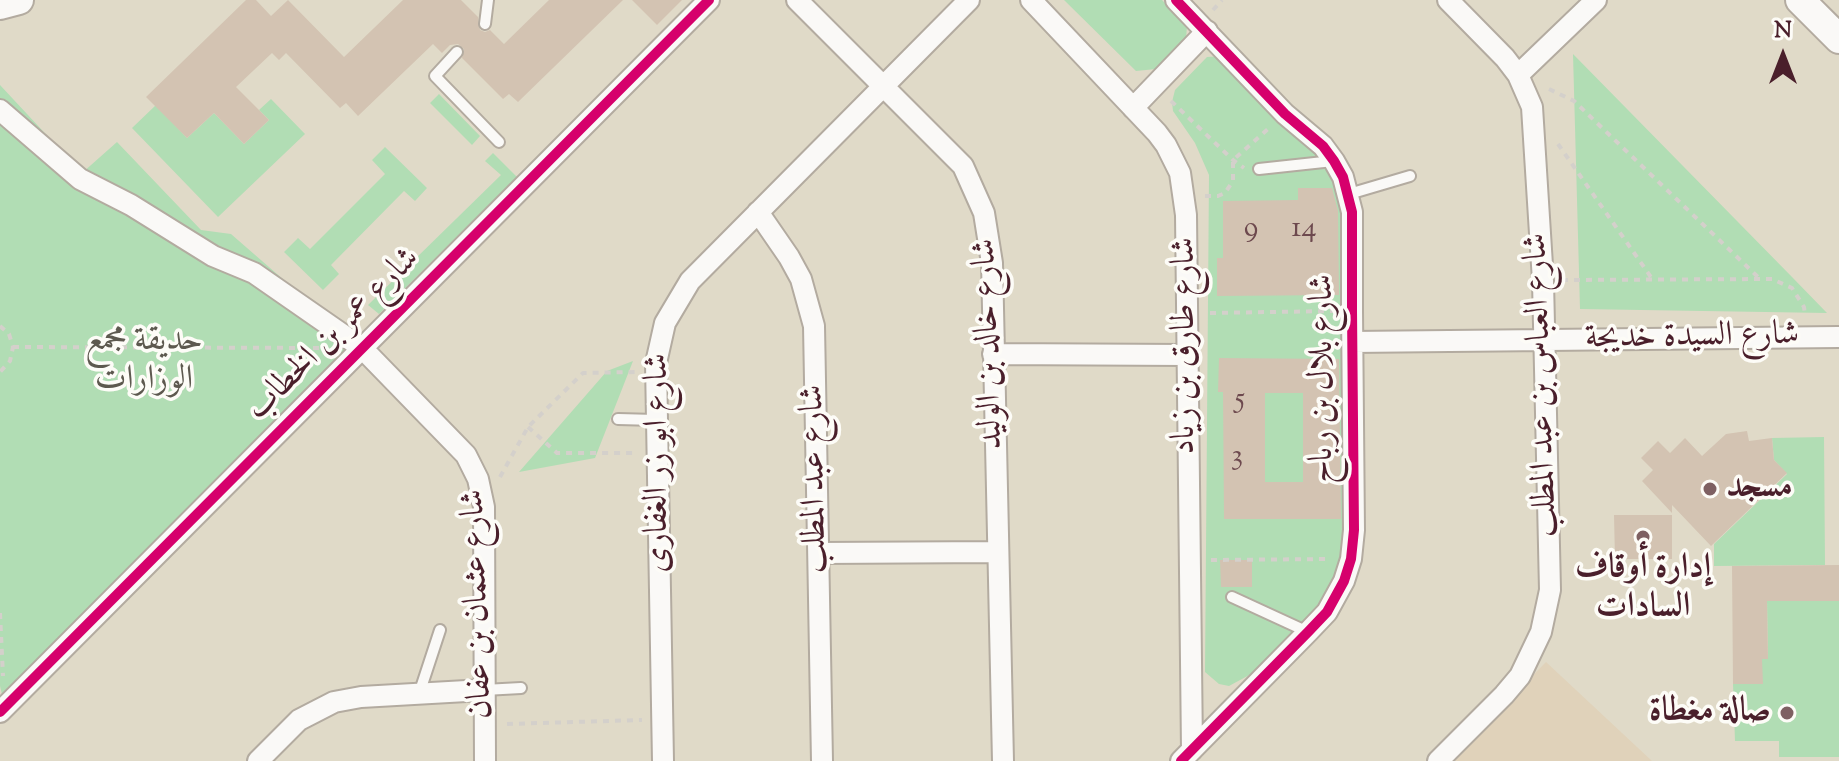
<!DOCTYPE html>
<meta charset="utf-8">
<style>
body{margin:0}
#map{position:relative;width:1839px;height:761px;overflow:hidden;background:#e0dac8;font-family:"Sorts Mill Goudy",serif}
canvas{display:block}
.north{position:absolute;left:1743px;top:16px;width:80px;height:80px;-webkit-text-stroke:6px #fdfcf7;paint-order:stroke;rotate:0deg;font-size:22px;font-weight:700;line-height:32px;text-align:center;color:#4a1f2b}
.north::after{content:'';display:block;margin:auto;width:28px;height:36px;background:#4a1f2b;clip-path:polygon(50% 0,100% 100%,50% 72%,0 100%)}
</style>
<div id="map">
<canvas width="1839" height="761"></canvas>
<div class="north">N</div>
</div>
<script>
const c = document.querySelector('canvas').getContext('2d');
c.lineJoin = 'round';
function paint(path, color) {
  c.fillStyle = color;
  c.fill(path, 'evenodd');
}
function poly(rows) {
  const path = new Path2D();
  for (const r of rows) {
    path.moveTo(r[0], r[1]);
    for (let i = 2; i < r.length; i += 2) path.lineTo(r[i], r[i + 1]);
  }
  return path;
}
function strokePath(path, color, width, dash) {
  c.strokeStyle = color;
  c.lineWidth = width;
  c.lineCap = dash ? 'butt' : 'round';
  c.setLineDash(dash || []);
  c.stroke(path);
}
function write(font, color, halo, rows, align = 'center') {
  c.font = font + ' "Sorts Mill Goudy",Amiri,serif';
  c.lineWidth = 7;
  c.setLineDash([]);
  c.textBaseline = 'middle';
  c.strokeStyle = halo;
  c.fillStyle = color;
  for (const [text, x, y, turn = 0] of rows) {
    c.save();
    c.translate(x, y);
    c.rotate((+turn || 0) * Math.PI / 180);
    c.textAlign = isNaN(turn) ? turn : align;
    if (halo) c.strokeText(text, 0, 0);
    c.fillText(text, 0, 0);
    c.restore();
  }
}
paint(poly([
 [1546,662,1652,761,1449,761]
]), '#e0d2ba');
paint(poly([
 [1064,0,1162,0,1187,26,1186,39,1156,69,1136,71],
 [1573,54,1792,277,1827,313,1580,309],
 [1222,56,1231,60,1351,191,1354,556,1339,584,1253,673,1229,686,1219,684,1205,672,1209,175,1195,143,1173,111,1172,102,1175,90,1207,57],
 [0,85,82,173,117,142,201,230,231,234,362,348,5,707,0,686],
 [439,94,480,136,472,145,430,103],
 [271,99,305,134,218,217,132,128,156,105,187,138,214,113,244,144,269,120,259,110],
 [385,147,427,188,415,201,404,191,331,265,339,274,323,290,284,252,298,238,310,249,385,174,372,160],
 [493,153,517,177,379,314,368,305,501,175,485,161],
 [633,361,595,458,519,472,607,371],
 [1824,437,1825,565,1714,566,1714,544,1787,474,1774,460,1772,438],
 [1767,601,1839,601,1839,757,1779,757,1779,741,1735,741,1733,684,1762,684,1762,659,1768,658]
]), '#b1ddb4');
paint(poly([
 [246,0,256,0,271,16,288,0,344,57,403,0,461,0,478,17,480,30,485,32,490,30,504,44,549,0,623,0,518,102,509,94,503,99,462,58,464,49,458,44,450,45,442,53,433,44,358,116,346,103,340,108,286,53,279,60,272,53,236,87,269,120,244,144,214,113,187,138,146,97],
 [632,0,682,0,657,25],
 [1298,188,1332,188,1338,211,1339,295,1217,296,1217,258,1223,258,1223,201,1298,200],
 [1219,358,1339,359,1341,519,1224,519,1223,392,1218,392],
 [1265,393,1303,393,1303,482,1265,482],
 [1747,431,1749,441,1772,438,1774,460,1787,473,1711,546,1672,505,1672,513,1642,481,1653,470,1641,458,1658,441,1670,453,1685,438,1702,456,1726,434],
 [1614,515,1672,515,1672,559,1615,559],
 [1220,560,1252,560,1252,587,1221,587],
 [1839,565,1839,601,1767,601,1768,659,1762,659,1763,684,1733,684,1732,566]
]), '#d3c3b2');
const lane = poly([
 [485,24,488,0],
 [457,52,435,76,499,142],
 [1259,169,1333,161],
 [1349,194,1410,176],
 [618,419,656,420],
 [1232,597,1308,632],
 [484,690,521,688],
 [419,694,440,630]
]);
const street = poly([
 [797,0,963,166,984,213,992,263,1003,761],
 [1031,0,1157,133,1166,145,1180,173,1186,215,1192,750],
 [1176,0,1285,114,1323,146,1334,161,1343,177,1352,212,1352,311,1354,530,1351,559,1344,581,1327,612,1308,632,1181,761],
 [1518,75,1596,0],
 [1133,108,1207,31],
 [0,110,80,179,131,205,213,256,254,273,362,348,466,455,478,479,484,507,485,761],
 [758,212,789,257,801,279,814,326,822,761],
 [1352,342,1839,337],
 [993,354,1187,355],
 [819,553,998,552],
 [0,712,709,0],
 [258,761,299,720,334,702,361,697,484,690],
 [663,761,656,363,665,323,690,281,969,0],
 [1438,761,1504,695,1520,676,1541,632,1550,590,1543,281,1532,107,1518,75,1505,58,1448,0]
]);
const secondary = poly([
 [1800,0,1839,39],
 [0,5,19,0]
]);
strokePath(lane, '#b3aba0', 14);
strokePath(street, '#b3aba0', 24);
strokePath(secondary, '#b3aba0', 32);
strokePath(poly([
 [1213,10,1222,0],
 [1549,89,1574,101,1760,279],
 [1171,101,1233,160,1244,168],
 [1558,144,1653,280],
 [1205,196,1218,196,1225,193,1233,181,1233,160,1268,129],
 [1562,280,1772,279,1792,288,1804,307,1805,315],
 [1210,313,1333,311],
 [0,326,9,334,13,347,10,361,0,372],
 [13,347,324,348],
 [528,427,557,453,635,453],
 [500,477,528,427,583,373,636,372],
 [1211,560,1330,559],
 [0,613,3,676],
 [507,724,642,720]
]), '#d4d0cb', 4, [6, 6]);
strokePath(lane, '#faf9f7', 10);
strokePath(street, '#faf9f7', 20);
strokePath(secondary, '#faf9f7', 28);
strokePath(poly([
 [1176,0,1285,114,1323,146,1334,161,1343,177,1352,212,1352,311,1354,530,1351,559,1344,581,1327,612,1308,632,1181,761],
 [0,712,709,0]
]), '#d6006c', 10);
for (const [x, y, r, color] of [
 [1710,489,8,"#7e6062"],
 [1643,537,8,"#7e6062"],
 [1787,713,8,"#7e6062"]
]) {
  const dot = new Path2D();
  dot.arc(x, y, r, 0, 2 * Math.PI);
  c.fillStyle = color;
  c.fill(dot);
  strokePath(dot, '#fdfcf7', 3);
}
write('30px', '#6d494e', null, [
 ["9",1251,231],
 ["14",1304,231],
 ["5",1240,402],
 ["3",1237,459]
]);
write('34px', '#4a1f2b', '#fdfcf7', [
 ["شارع عمر بن الخطاب",335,336,-45],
 ["شارع السيدة خديجة",1692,339,-1],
 ["شارع خالد بن الوليد",991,344,-92],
 ["شارع طارق بن زياد",1187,346,-90],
 ["شارع بلال بن رباح",1325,379,-90],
 ["شارع العباس بن عبد المطلب",1544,385,-92],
 ["شارع ابو زر الغفارى",660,463,-90],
 ["شارع عبد المطلب",817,479,-91],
 ["شارع عثمان بن عفان",480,604,-92]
]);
write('34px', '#5d594f', '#fdfcf7', [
 ["حديقة مجمع",144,343],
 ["الوزارات",144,382]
]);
write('bold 34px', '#4a1f2b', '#fdfcf7', [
 ["مسجد",1726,489],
 ["إدارة أوقاف",1643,570,"center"],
 ["السادات",1643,609,"center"],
 ["صالة مغطاة",1771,713,"right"]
], 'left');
</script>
